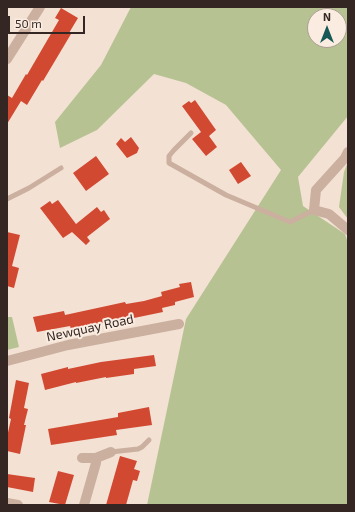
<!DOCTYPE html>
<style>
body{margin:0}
#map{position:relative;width:355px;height:512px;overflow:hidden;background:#f3e1d4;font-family:"Exo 2",sans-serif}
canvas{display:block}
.frame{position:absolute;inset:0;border:8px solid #342723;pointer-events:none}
.north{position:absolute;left:307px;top:8px;width:40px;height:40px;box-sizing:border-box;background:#faece0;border:1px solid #ab9d94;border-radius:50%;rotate:0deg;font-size:11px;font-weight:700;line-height:16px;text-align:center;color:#342723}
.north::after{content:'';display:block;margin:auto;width:14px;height:18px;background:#165856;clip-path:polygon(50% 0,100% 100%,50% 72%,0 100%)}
.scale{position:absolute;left:8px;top:16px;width:77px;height:18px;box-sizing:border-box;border:2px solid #342723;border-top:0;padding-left:5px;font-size:12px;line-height:14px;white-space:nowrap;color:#342723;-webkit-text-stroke:3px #faece0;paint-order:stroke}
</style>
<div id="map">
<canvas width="355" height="512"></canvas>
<div class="frame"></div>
<div class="north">N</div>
<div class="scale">50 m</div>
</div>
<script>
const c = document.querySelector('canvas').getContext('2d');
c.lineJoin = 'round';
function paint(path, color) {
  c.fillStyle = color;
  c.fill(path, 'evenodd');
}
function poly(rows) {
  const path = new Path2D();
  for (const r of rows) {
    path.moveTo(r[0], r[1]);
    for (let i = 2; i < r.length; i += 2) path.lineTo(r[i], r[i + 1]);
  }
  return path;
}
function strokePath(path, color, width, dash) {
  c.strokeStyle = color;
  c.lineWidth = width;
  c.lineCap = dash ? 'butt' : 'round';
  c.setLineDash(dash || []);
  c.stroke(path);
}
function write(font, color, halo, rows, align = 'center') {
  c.font = font + ' "Exo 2",sans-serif';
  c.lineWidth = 4;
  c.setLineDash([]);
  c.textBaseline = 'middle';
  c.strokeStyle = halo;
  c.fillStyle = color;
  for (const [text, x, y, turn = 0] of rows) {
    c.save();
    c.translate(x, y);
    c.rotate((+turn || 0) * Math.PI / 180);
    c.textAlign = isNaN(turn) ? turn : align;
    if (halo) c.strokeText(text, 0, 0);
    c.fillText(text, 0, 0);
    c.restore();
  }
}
paint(poly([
 [131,7,348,7,348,116,298,177,303,206,345,234,348,243,348,505,147,505,186,319,281,170,226,105,186,83,154,74,97,130,60,148,55,122,101,65],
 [315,16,339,16,339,40,315,40],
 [348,162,348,219,339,207,344,172],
 [7,317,12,317,19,347,7,350]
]), '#b7c293');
paint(poly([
 [61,8,78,18,69,33,71,34,43,81,42,80,27,105,21,101,7,124,7,95,12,98,26,74,27,75,59,20,55,18],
 [195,100,216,130,209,136,217,147,206,156,192,139,201,132,182,106,189,101,191,103],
 [131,137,139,148,137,153,127,158,116,144,121,138,125,142],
 [96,156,109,174,86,191,73,173],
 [241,162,251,176,238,184,229,170],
 [58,200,76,224,97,207,101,212,104,210,110,219,87,237,90,241,86,245,72,232,63,238,40,208,50,201,52,204],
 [7,232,20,235,12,266,19,268,14,288,7,286],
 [191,282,194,297,175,302,175,305,162,308,163,312,134,318,134,317,102,323,71,329,70,326,37,332,33,317,64,311,65,315,125,302,126,304,144,301,162,296,161,292,180,287,179,284],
 [154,355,156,366,134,369,134,374,106,378,106,377,76,383,76,382,45,390,41,374,68,367,68,369,101,362],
 [16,380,29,383,24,408,28,409,24,425,26,425,20,454,7,451,7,437,11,419,9,418],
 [149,407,152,425,116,430,117,435,51,445,48,429,118,417,118,413],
 [120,456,137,461,134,469,140,471,137,481,133,480,126,505,106,505],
 [58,471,74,475,65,505,49,502],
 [7,474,35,478,33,492,7,487]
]), '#d24932');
strokePath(poly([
 [191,133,174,150,169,156,169,163,226,195,290,222,314,210],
 [7,199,29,188,61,168],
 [111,452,138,449,142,447,149,440]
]), '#cbaf9f', 5);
strokePath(poly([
 [7,59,40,7],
 [348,152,345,158,316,190,314,210,329,214,348,230],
 [7,361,68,345,179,324],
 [82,458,96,458,111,452],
 [7,503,18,505],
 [84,505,96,463,96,458]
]), '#cbaf9f', 10);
write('13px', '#342723', '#faece0', [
 ["Newquay Road",90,328,-12]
]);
</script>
